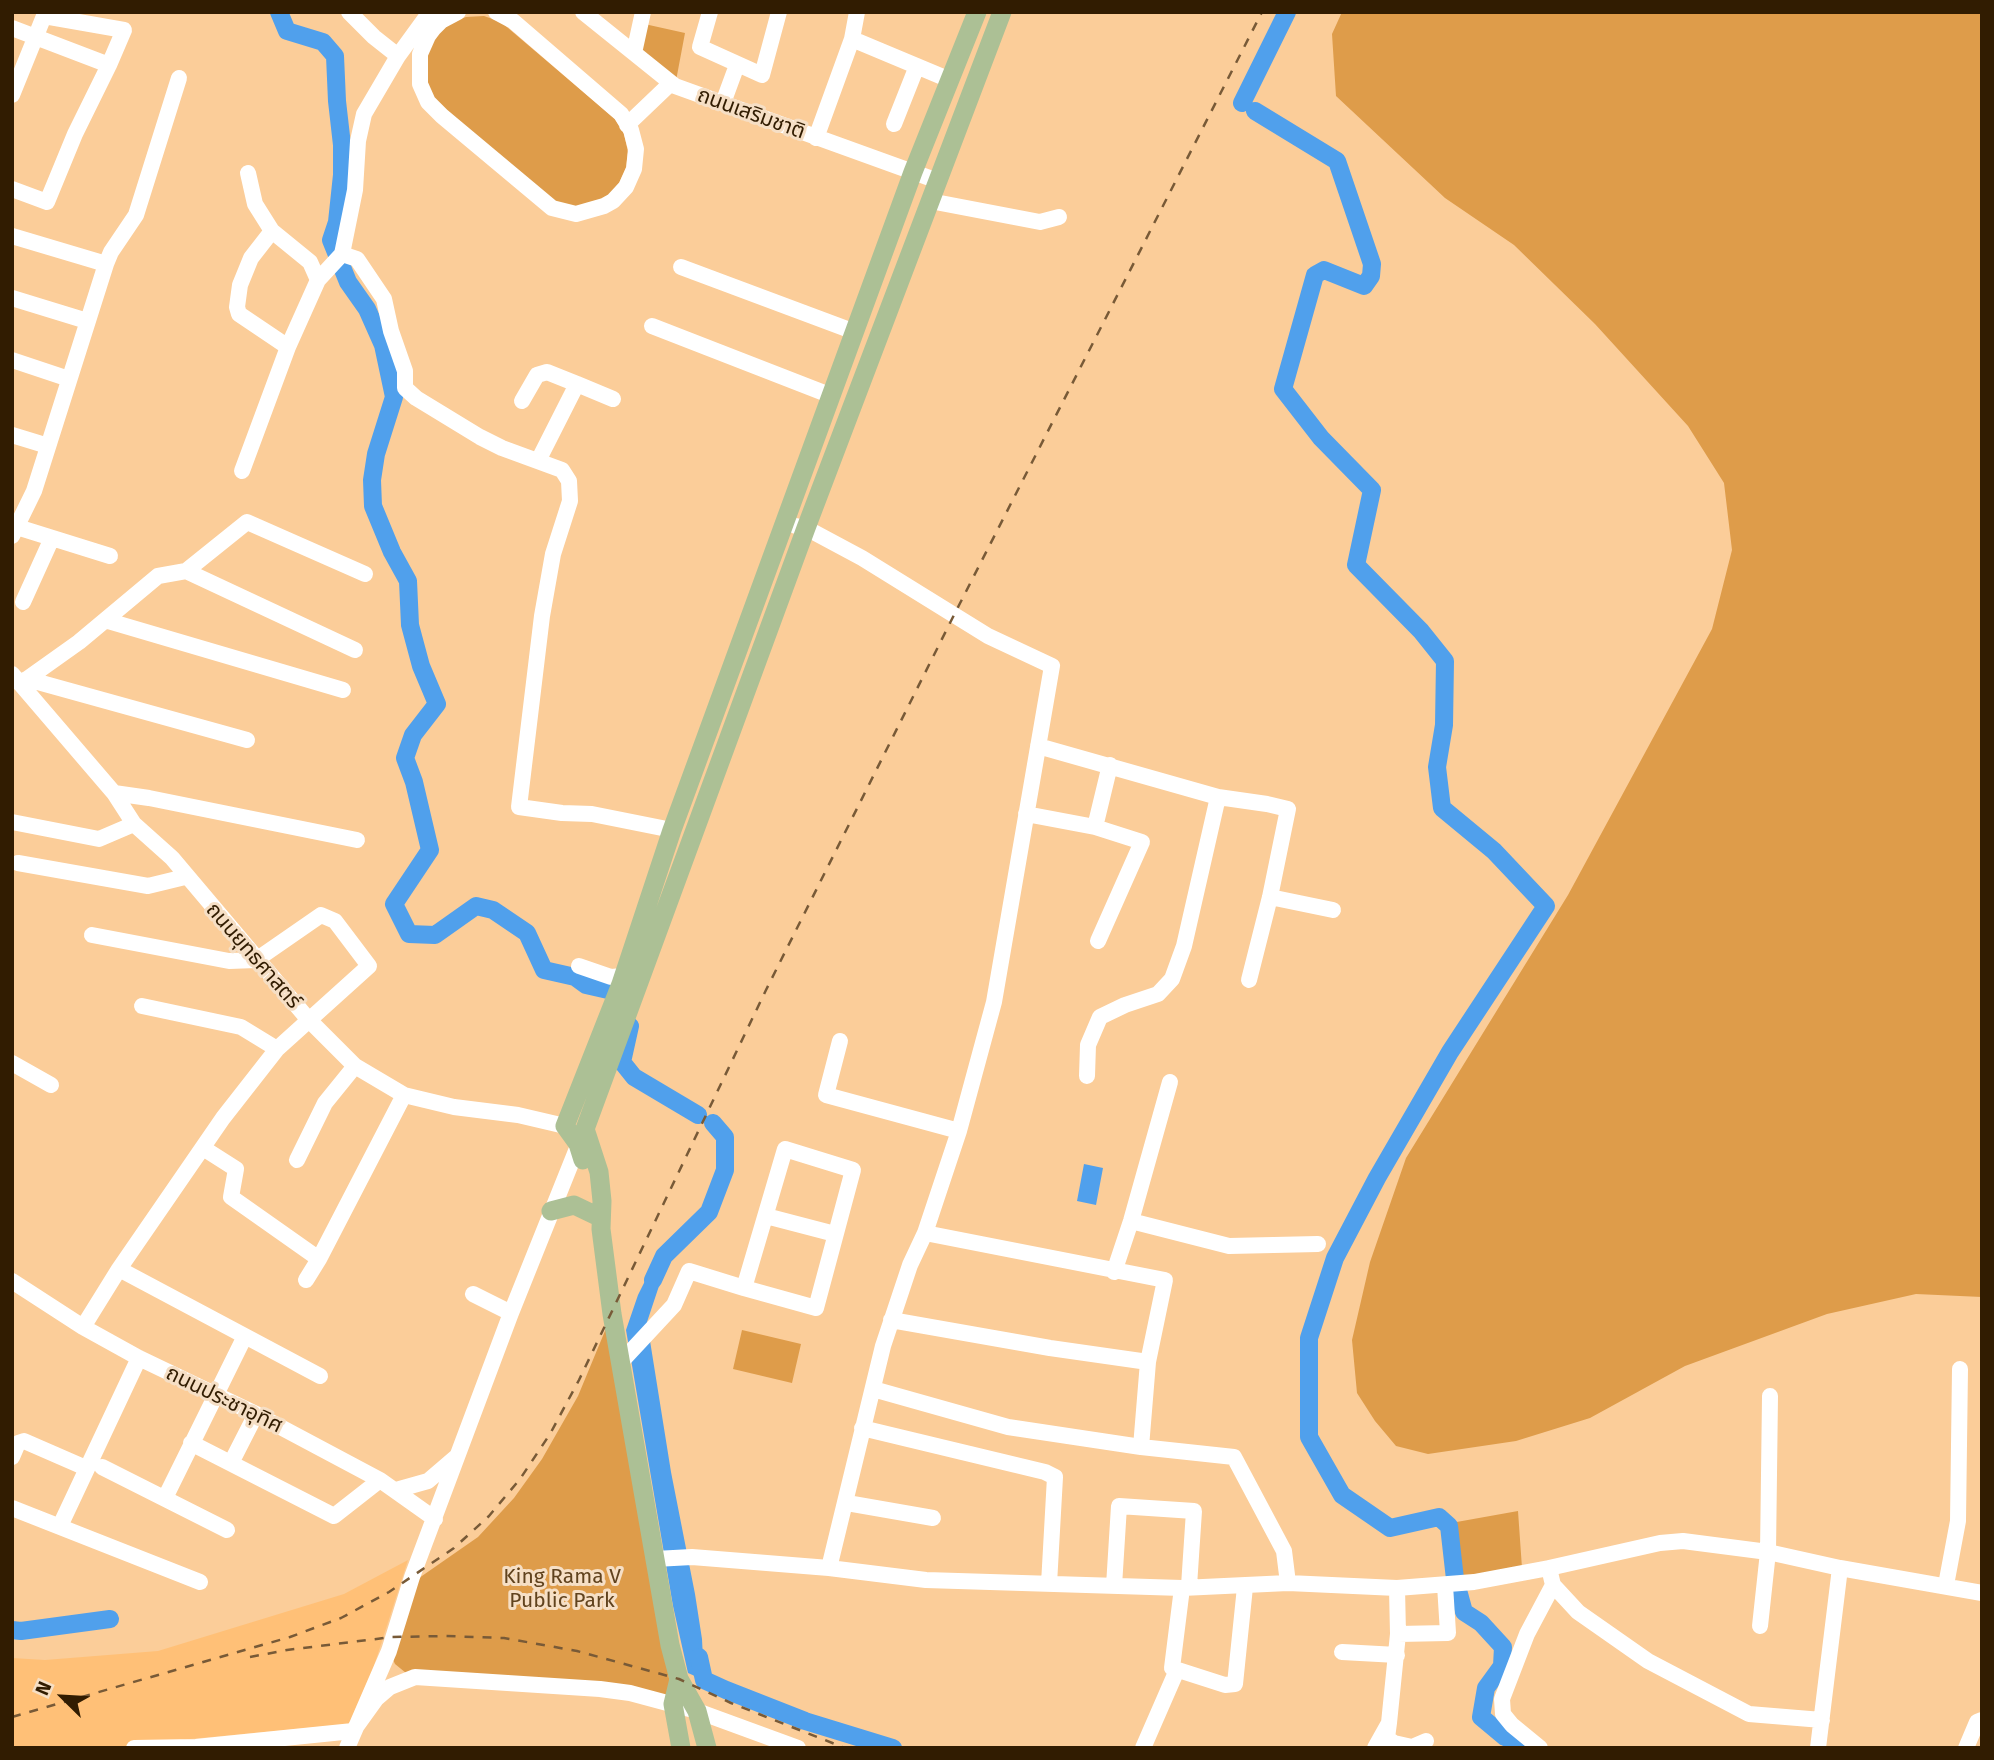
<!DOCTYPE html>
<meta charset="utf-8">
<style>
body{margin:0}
#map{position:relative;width:1994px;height:1760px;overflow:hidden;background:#fbcd99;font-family:"Fira Sans",sans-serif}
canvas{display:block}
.frame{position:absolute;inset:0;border:14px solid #311c01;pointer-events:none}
.north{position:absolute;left:28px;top:1662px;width:70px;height:70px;-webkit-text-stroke:5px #f6dfc5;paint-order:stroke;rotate:294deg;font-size:19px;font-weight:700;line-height:28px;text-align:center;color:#311c01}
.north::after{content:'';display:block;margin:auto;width:24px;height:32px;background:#311c01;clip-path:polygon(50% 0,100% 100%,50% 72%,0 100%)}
</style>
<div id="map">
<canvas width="1994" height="1760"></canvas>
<div class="frame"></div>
<div class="north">N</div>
</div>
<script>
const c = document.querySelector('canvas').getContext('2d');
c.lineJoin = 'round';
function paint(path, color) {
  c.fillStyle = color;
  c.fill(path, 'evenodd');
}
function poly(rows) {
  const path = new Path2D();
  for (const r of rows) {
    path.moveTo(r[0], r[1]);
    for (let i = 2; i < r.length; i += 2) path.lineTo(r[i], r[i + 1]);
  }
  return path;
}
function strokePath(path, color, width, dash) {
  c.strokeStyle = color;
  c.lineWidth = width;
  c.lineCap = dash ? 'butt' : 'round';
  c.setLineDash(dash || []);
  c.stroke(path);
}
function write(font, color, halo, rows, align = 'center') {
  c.font = font + ' "Fira Sans","Noto Sans Thai",sans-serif';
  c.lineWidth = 6;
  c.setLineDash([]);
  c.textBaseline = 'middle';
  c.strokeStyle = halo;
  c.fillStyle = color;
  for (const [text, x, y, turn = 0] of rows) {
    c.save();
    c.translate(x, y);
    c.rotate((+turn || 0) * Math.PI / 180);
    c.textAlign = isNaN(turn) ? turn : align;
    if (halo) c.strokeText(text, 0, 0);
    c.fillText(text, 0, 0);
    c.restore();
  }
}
paint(poly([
 [408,1560,373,1669,349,1724,190,1739,143,1748,12,1748,12,1658,45,1660,158,1651,344,1594]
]), '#ffc077');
paint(poly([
 [1342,12,1982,12,1982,1297,1916,1294,1827,1314,1685,1366,1590,1418,1516,1441,1428,1454,1396,1446,1375,1421,1357,1393,1352,1340,1370,1262,1406,1158,1568,895,1712,629,1732,550,1724,483,1688,426,1595,324,1514,245,1445,198,1336,96,1332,34],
 [484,16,501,22,615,119,624,134,628,152,626,168,619,183,608,196,593,204,577,207,560,205,545,197,434,99,426,85,427,50,436,35,449,23,466,17],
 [640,23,685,33,675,86,634,53],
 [612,1314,673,1704,406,1673,395,1664,389,1651,409,1585,478,1537,514,1498,542,1459,578,1396],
 [742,1330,801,1344,792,1383,733,1369],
 [1518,1511,1522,1568,1455,1579,1451,1523]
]), '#de9c4a');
paint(poly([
 [1084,1164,1103,1168,1096,1205,1077,1201],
 [657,1257,667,1262,647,1322,671,1472,695,1594,702,1639,704,1680,688,1673,673,1606,626,1330,638,1295]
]), '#50a0ec');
strokePath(poly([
 [279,12,287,31,323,42,335,56,337,101,342,145,342,175,337,222,331,240,348,282,367,309,383,345,394,397,376,454,372,480,373,506,392,552,408,581,410,625,421,666,437,704,413,735,405,758,414,782,430,850,394,904,409,934,435,935,476,906,493,910,527,933,544,970,575,977,586,985,608,990,630,999],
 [1242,103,1287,12],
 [1255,111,1337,161,1372,264,1371,276,1364,286,1324,270,1315,275,1283,389,1321,438,1372,490,1356,565,1421,631,1445,661,1444,725,1437,767,1442,808,1494,851,1546,906,1450,1052,1377,1178,1335,1258,1309,1338,1309,1437,1342,1495,1390,1528,1439,1517,1449,1526,1455,1579,1464,1612,1481,1623,1503,1647,1502,1666,1486,1688,1481,1717,1505,1737,1528,1748],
 [630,1026,622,1062,634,1077,698,1115],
 [653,1280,664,1256,709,1212,725,1170,725,1137,713,1123],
 [12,1630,21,1631,110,1619],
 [699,1657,704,1680,726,1690,805,1721,893,1748]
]), '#50a0ec', 18);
strokePath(poly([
 [349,12,374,37,398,56],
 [458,12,441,21,434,28,428,36,420,54,420,84,428,102,442,116,552,208,576,214,604,206,613,201,626,187,634,169,636,149,631,130,621,114,513,21,496,12],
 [583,12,675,86,938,181],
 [710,12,700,47,762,75,779,12],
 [857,12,852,39,950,80],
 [12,28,109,65],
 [634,53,643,12],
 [12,95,44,16,124,30,109,65,75,134,47,202,12,189],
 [723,103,737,65],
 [894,124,917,66],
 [627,125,671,83],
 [816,138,852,39],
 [248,173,255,204,272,231,310,262,318,280],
 [930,201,1040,222,1059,217],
 [272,231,251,258,240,285,237,307,239,314,288,347],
 [12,236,106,264],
 [342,254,357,259,384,299,391,331,405,371,405,388,416,398,480,437,502,448,562,470,569,481,570,501,553,554,542,616,519,807,562,813,592,814,672,830],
 [681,267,855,332],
 [12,298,87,321],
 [652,326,832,396],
 [12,360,69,379],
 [522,401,537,375,547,372,577,384],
 [12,435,48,446],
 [538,461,577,384,613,399],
 [242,471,288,347,318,280,342,254,355,190,358,141,364,114,398,56,430,12],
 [796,526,806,528,862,558,988,636,1052,666,994,1002,959,1131,925,1233,910,1265,883,1346,829,1568],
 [17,527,110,556],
 [12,536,34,491,106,264,111,252,136,215,179,78],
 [186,571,355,650],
 [23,602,52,538],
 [105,620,343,690],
 [12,674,114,793,134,824,172,858,308,1019,355,1066,404,1095,454,1107,518,1115,565,1126],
 [27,679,247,740],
 [19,683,27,679,79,642,158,576,186,571,247,522,365,574],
 [1038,746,1218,797,1267,804,1288,809,1270,897,1249,980],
 [114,793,149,798,357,840],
 [1026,814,1095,827,1142,842,1098,941],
 [12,822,99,839,134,824],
 [1095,827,1110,765],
 [18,863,148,886,185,877],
 [1270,897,1333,910],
 [579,966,611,977,623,976],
 [142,1006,241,1027,277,1049],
 [840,1041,826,1095,959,1131],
 [12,1063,51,1085],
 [1087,1076,1088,1045,1100,1017,1125,1005,1158,994,1172,979,1184,946,1218,797],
 [203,1148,236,1169,231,1197,319,1259,404,1095],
 [297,1160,325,1103,355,1066],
 [766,1216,835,1234],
 [1131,1221,1229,1246,1318,1244],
 [925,1233,1165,1280,1148,1362,1141,1447],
 [119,1269,320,1376],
 [1114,1272,1131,1221,1170,1082],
 [306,1280,319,1259],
 [12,1281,83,1327,139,1358,256,1414,380,1480,435,1519],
 [473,1294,511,1313],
 [891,1320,1050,1348,1148,1362],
 [83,1327,119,1269,223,1118,277,1049,369,966,335,921,321,915,256,960,229,961,92,935],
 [620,1363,674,1305,689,1271,744,1288,816,1308,853,1170,785,1149,744,1288],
 [873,1389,1008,1427,1141,1447,1234,1457,1284,1551,1288,1583],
 [862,1428,1045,1472,1055,1477,1049,1584],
 [191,1443,334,1516,380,1480],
 [12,1457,18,1443,24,1441,86,1468],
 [231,1463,256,1414],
 [102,1467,227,1530],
 [396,1490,428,1481,456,1457],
 [165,1498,244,1338],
 [847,1503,933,1518],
 [12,1508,200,1582],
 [60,1526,139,1358],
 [655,1559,692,1557,829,1568,926,1580,1182,1588,1288,1583,1397,1588,1474,1582,1549,1568,1660,1543,1683,1541,1768,1552,1840,1568,1982,1593],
 [1549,1568,1553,1585,1578,1612,1648,1661,1749,1714,1822,1720],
 [1946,1585,1958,1521,1960,1369],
 [1114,1586,1119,1506,1194,1511,1189,1586],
 [1182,1588,1172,1668,1225,1685,1235,1684,1245,1587],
 [1760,1626,1768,1552,1770,1396],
 [1398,1634,1448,1633,1445,1585],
 [1342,1652,1397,1655],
 [1389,1723,1398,1634,1397,1588],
 [134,1748,196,1747,353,1731,376,1699,390,1687,415,1677,600,1689,630,1693,697,1711,798,1748],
 [347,1748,389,1651,412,1577,511,1313,580,1141],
 [1143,1748,1177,1670],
 [1375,1748,1389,1723,1387,1738,1394,1743,1412,1747,1426,1741],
 [1540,1748,1512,1725,1503,1714,1502,1699,1527,1634,1553,1585],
 [1818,1748,1840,1568],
 [1966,1748,1977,1722,1982,1720]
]), '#fff', 16);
strokePath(poly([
 [583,1160,578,1144,565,1126,621,984,672,830,913,172,977,12],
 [551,1211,574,1205,597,1216],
 [679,1679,673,1704,681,1748],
 [707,1748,697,1711,679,1679,670,1645,612,1314,601,1229,602,1201,599,1172,585,1129,806,528,1002,12]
]), '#acc095', 19);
strokePath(poly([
 [250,1657,287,1650,392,1637,446,1636,504,1638,577,1651,679,1679,731,1703,845,1748],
 [12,1717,290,1637,341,1618,389,1592,454,1548,489,1516,520,1479,550,1434,579,1380,766,990,954,615,1262,12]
]), '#785a37', 2.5, [9, 9]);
write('21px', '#311c01', '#f6dfc5', [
 ["ถนนเสริมชาติ",751,114,20],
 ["ถนนยุทธศาสตร์",253,956,49],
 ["ถนนประชาอุทิศ",224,1400,26]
]);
write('21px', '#61431e', '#f6dfc5', [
 ["King Rama V",562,1577],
 ["Public Park",562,1601]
]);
</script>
